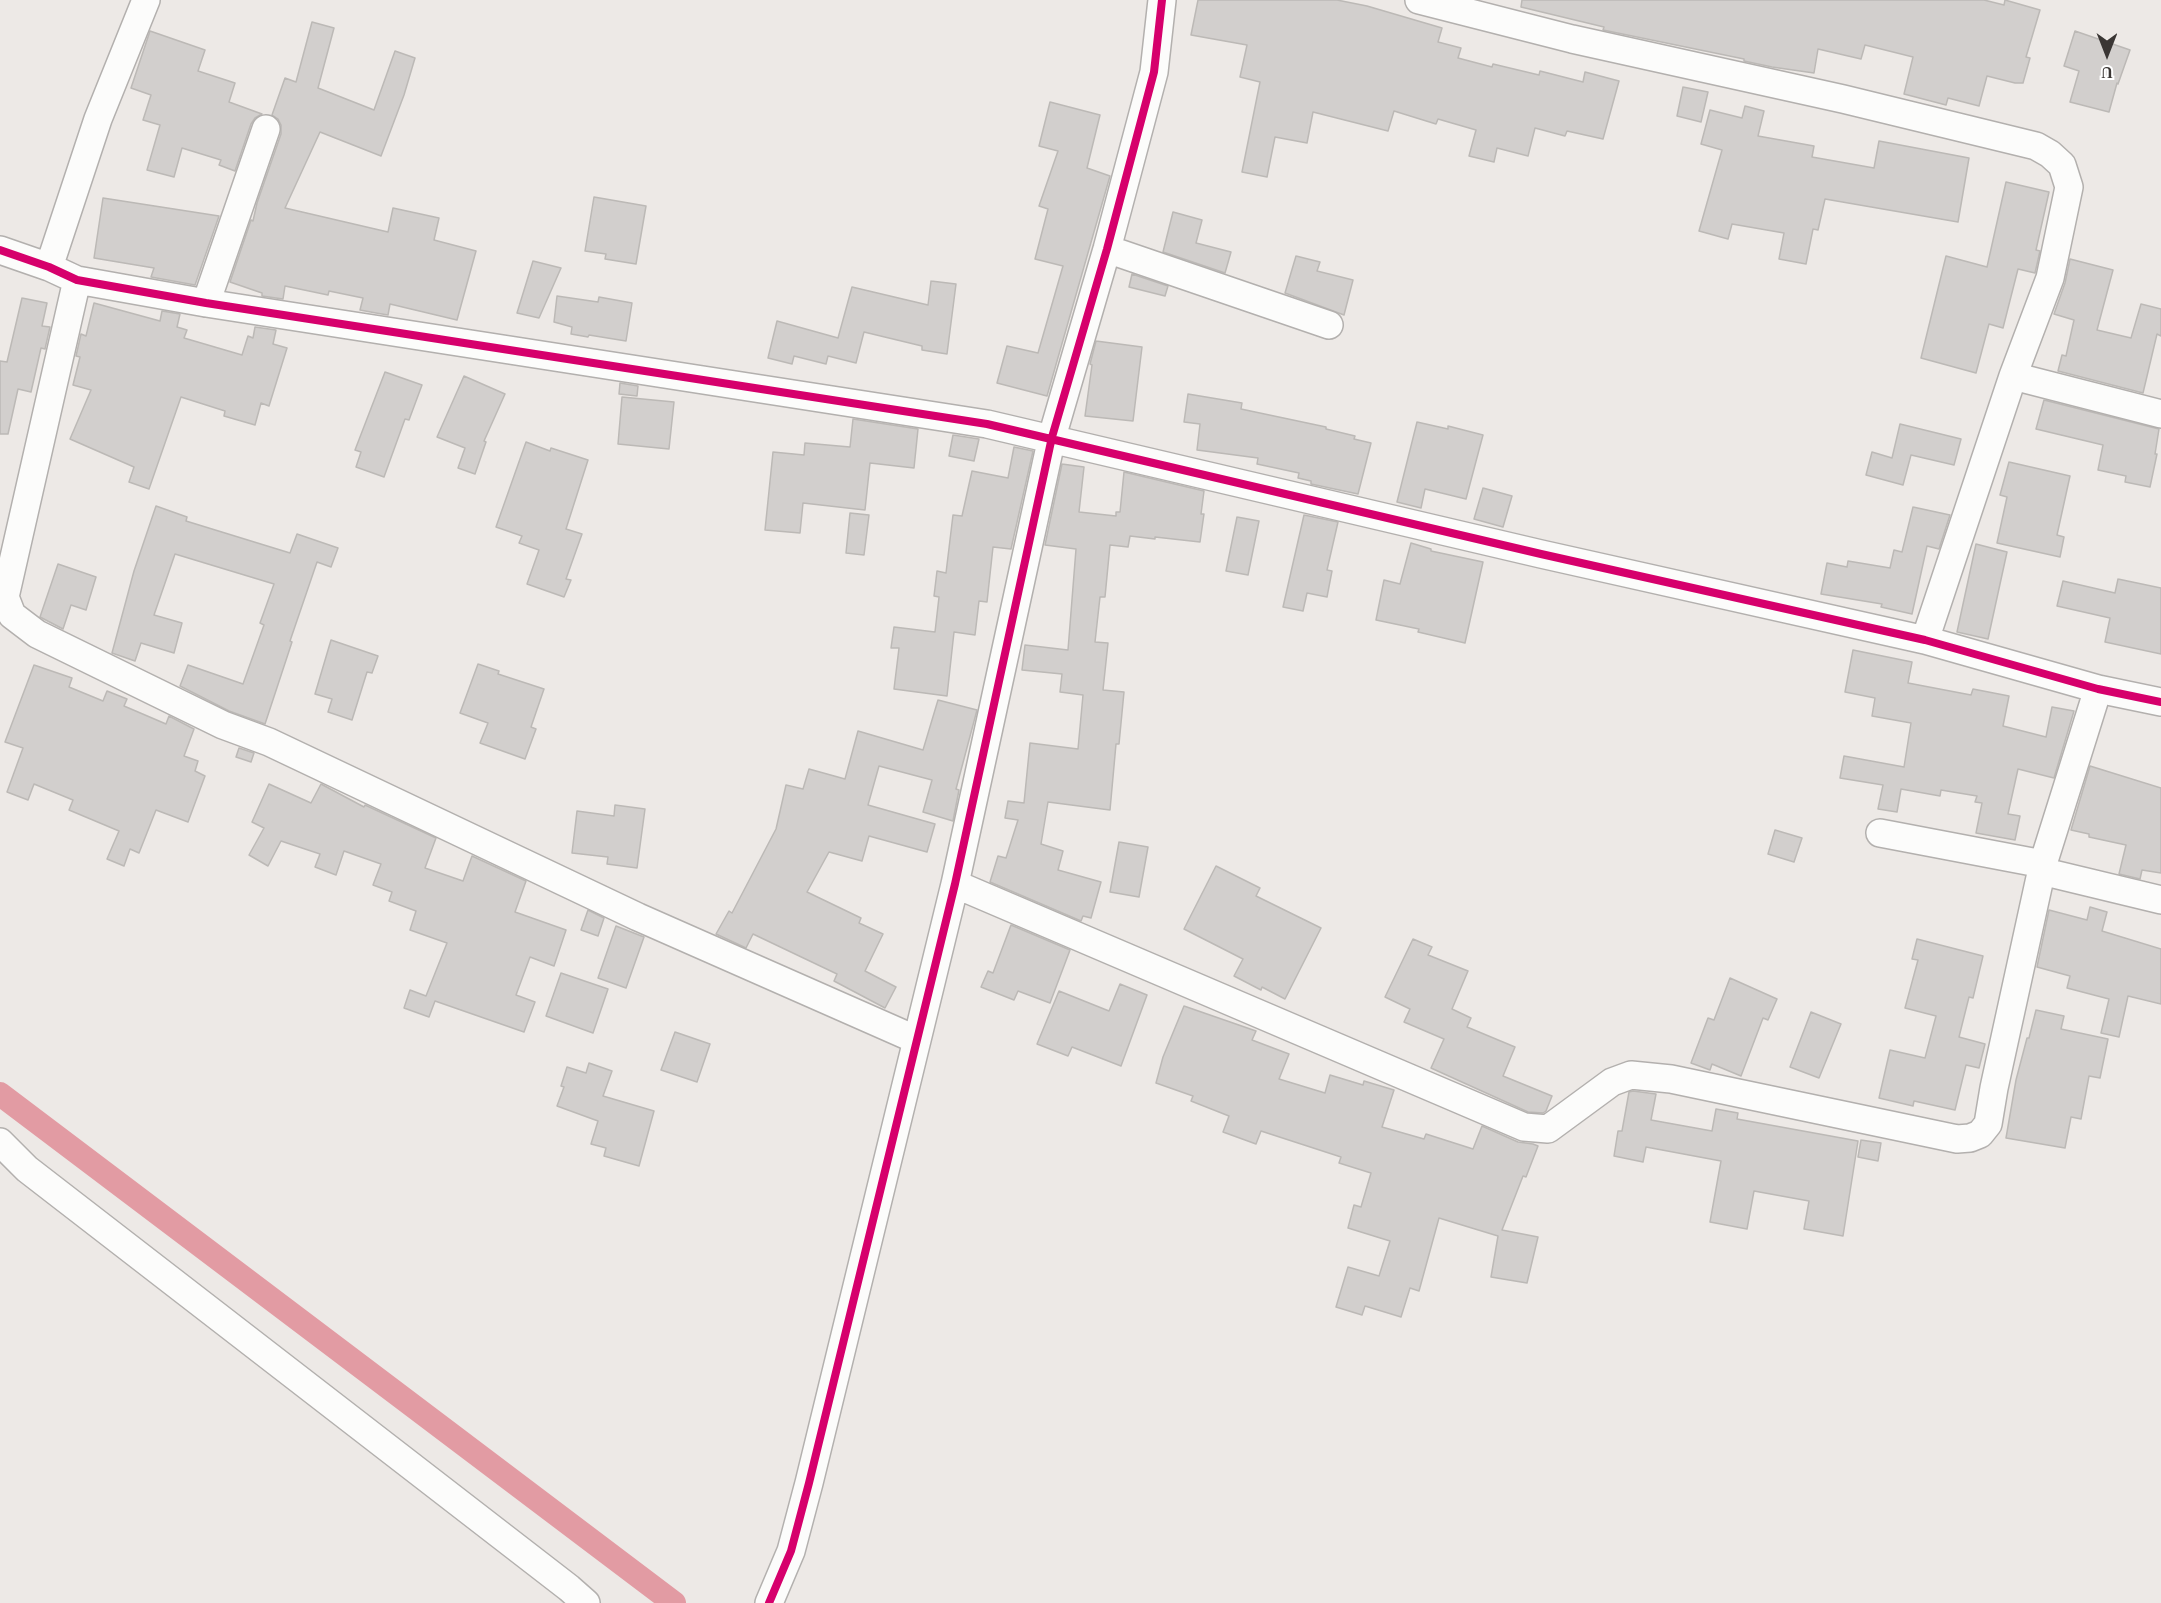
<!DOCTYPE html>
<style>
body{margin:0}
#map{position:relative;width:2161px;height:1603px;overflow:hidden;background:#ede9e6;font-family:Georgia,serif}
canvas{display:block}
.north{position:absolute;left:2077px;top:24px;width:60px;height:60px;-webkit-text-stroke:4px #fff;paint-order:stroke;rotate:180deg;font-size:16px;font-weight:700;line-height:24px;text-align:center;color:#3a3634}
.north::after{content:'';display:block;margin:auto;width:21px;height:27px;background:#3a3634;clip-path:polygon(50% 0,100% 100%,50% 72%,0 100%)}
</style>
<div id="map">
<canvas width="2161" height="1603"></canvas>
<div class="north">U</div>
</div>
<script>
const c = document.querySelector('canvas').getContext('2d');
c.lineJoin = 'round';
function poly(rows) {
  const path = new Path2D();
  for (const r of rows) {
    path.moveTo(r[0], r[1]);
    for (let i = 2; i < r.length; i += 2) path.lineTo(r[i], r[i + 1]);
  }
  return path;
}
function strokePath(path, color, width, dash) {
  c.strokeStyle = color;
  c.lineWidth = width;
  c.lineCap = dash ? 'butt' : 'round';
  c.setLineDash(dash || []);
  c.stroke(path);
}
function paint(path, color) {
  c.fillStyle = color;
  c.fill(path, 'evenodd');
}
strokePath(poly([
 [0,1094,674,1603]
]), '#e29ba3', 24);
const building = poly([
 [1198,0,1337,0,1367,6,1442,28,1438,42,1461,48,1458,58,1492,67,1493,64,1539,75,1540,71,1583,82,1585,72,1619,81,1603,139,1567,131,1565,136,1535,128,1528,156,1497,148,1494,162,1469,156,1476,130,1438,119,1436,124,1394,111,1388,131,1313,112,1307,143,1275,137,1267,177,1242,172,1260,82,1240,77,1247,45,1191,35,1198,0],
 [1522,0,1984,0,2004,5,2005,0,2040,10,2026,57,2030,58,2023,83,2015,83,1987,76,1979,106,1948,98,1946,105,1904,94,1913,57,1865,45,1861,59,1818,49,1814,73,1772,67,1744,61,1744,59,1603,30,1604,27,1521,7,1522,0],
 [312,22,334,28,318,88,374,110,395,51,415,58,404,95,381,156,320,132,285,208,388,232,393,208,439,218,434,240,476,251,457,320,390,304,388,315,376,313,360,310,363,298,329,291,328,295,285,286,283,299,262,296,262,293,230,282,251,220,253,221,257,203,281,134,281,125,278,119,272,115,285,78,296,82,312,22],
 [150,31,205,50,198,71,235,83,229,102,262,114,255,118,251,124,235,171,219,165,221,160,182,148,174,177,147,170,160,125,143,120,151,95,131,88,150,31],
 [2075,31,2130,50,2118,84,2117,83,2109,112,2070,102,2079,71,2064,66,2075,31],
 [1683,87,1708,92,1701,122,1677,116,1683,87],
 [1050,102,1100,115,1087,168,1110,176,1047,396,997,383,1007,346,1038,353,1063,266,1035,259,1048,209,1039,206,1058,151,1039,146,1050,102],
 [1745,106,1764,111,1758,136,1814,146,1812,157,1874,168,1879,141,1969,158,1958,222,1825,199,1818,230,1813,229,1806,264,1779,259,1784,233,1732,224,1728,239,1699,231,1722,150,1701,144,1710,110,1742,118,1745,106],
 [2006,182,2049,192,2036,250,2040,251,2035,273,2018,269,2003,328,1989,324,1976,373,1921,358,1946,256,1987,267,2006,182],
 [594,197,646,206,636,264,605,259,606,254,585,251,594,197],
 [103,198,219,216,195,285,151,277,154,268,94,258,103,198],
 [1173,212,1202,220,1196,243,1231,252,1225,273,1163,252,1173,212],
 [1296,256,1320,262,1317,271,1353,280,1344,315,1285,293,1296,256],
 [2070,259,2113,270,2097,330,2131,338,2141,304,2161,309,2161,336,2157,334,2143,393,2058,371,2062,355,2066,356,2074,320,2054,314,2065,283,2070,259],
 [533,261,561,268,539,318,517,313,533,261],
 [1132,274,1168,286,1165,296,1129,287,1132,274],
 [931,281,956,284,947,354,922,350,922,346,864,332,856,363,828,356,826,364,794,356,792,364,768,358,777,321,838,338,852,287,928,305,931,281],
 [557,296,598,302,599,297,632,303,626,341,589,335,588,337,571,334,572,327,554,322,557,296],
 [22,298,47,303,42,326,50,327,45,349,41,348,31,392,18,389,8,434,0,434,0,361,7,362,22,298],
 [94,303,160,321,162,311,180,314,177,327,187,330,184,338,242,355,248,336,253,338,255,327,276,330,273,344,287,348,269,406,261,403,255,425,224,416,225,411,181,397,149,489,129,482,134,467,70,439,91,390,73,385,80,357,76,356,81,334,86,336,94,303],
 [1096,341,1142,347,1133,421,1085,416,1092,365,1090,364,1096,341],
 [385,372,422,385,409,420,405,419,384,477,356,467,361,452,355,450,385,372],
 [464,376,505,394,484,441,486,442,475,474,458,468,465,448,437,437,464,376],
 [620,383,638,386,637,396,619,394,620,383],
 [1188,394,1242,403,1241,409,1326,427,1326,429,1355,436,1354,439,1371,443,1358,494,1311,484,1311,481,1298,478,1299,473,1257,464,1258,458,1197,450,1200,424,1184,422,1188,394],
 [622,397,674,402,669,449,618,444,622,397],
 [2044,400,2159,429,2155,454,2157,454,2150,487,2125,482,2126,476,2098,470,2103,445,2036,429,2044,400],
 [853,419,918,429,914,468,870,463,865,510,803,503,800,533,765,530,773,452,804,455,805,443,850,447,853,419],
 [1417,422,1448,429,1448,426,1483,435,1466,499,1425,489,1421,508,1397,502,1417,422],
 [1900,424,1961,439,1954,465,1911,455,1903,485,1866,475,1872,452,1892,458,1900,424],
 [953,435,979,439,974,461,949,456,953,435],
 [526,442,550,451,551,448,588,460,566,529,582,534,566,579,571,580,564,597,527,584,539,550,519,543,522,536,496,527,526,442],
 [1014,447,1033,451,1011,549,993,547,987,602,979,601,975,635,954,632,947,696,894,689,899,648,891,648,894,627,935,632,939,597,934,596,937,571,946,573,953,515,962,516,972,471,1008,478,1014,447],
 [2009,462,2070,476,2057,535,2064,537,2060,557,1997,543,2007,497,2000,495,2009,462],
 [1062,464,1084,467,1079,512,1116,516,1116,512,1120,512,1124,472,1204,491,1201,514,1204,514,1200,542,1155,537,1155,539,1130,536,1128,547,1110,545,1105,597,1100,597,1095,642,1108,643,1103,690,1124,692,1119,744,1116,744,1110,810,1048,802,1041,844,1063,851,1058,870,1101,882,1091,918,1083,916,1081,921,990,882,998,856,1006,858,1018,820,1005,818,1008,801,1024,803,1030,743,1078,749,1083,695,1060,692,1062,674,1022,670,1025,645,1068,650,1076,549,1045,545,1062,464],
 [1483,488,1512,496,1503,527,1474,519,1483,488],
 [156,506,187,517,186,521,290,553,297,534,338,548,331,567,317,562,290,641,292,642,265,724,229,711,180,686,188,665,243,684,264,625,260,623,274,584,175,554,154,615,182,623,174,653,141,643,135,661,112,653,134,571,156,506],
 [1913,507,1950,515,1939,549,1927,546,1912,614,1881,607,1882,604,1821,594,1827,563,1847,567,1848,561,1890,568,1894,550,1902,552,1913,507],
 [850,513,869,515,864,555,846,553,850,513],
 [1304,515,1338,522,1327,570,1332,571,1327,597,1307,593,1303,611,1283,607,1304,515],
 [1237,517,1259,521,1248,575,1226,571,1237,517],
 [1411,543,1431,549,1431,551,1483,562,1465,643,1418,632,1419,629,1376,620,1384,580,1400,584,1411,543],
 [1976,544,2007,552,1988,639,1957,632,1976,544],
 [58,564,96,577,86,610,71,605,63,629,40,617,58,564],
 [2118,579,2161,588,2161,654,2105,642,2110,618,2057,606,2063,581,2115,593,2118,579],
 [331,640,378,656,372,673,367,672,352,720,328,712,332,699,315,694,331,640],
 [1853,650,1912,662,1908,683,1971,695,1973,689,2009,696,2003,726,2046,737,2052,707,2074,711,2054,778,2018,769,2008,814,2020,816,2015,840,1976,833,1982,803,1975,802,1977,796,1941,790,1940,796,1901,789,1897,812,1878,809,1883,785,1840,778,1844,756,1904,767,1911,723,1872,716,1875,698,1845,692,1853,650],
 [478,664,499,671,498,674,544,689,531,727,536,729,525,759,480,743,488,723,460,713,478,664],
 [34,665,72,678,69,687,103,701,107,691,127,699,124,706,166,724,169,716,194,729,184,756,198,761,195,771,205,776,188,822,156,810,139,853,130,849,124,866,107,859,119,831,69,810,73,800,34,784,28,800,7,792,23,748,5,742,34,665],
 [938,700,977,710,956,789,959,790,953,821,923,812,932,780,879,766,868,805,935,824,927,852,869,836,862,861,829,852,807,892,861,918,859,923,883,934,865,971,896,987,885,1008,834,981,837,974,753,934,746,948,716,934,729,911,732,913,776,829,786,785,803,789,809,769,845,779,858,731,923,750,938,700],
 [239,748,254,753,251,762,236,757,239,748],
 [2090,766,2161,788,2161,873,2142,870,2140,879,2119,874,2126,845,2089,837,2089,834,2071,830,2090,766],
 [269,784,311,803,321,784,364,807,365,805,436,838,425,868,463,881,472,856,526,881,515,912,566,930,554,966,530,957,516,995,535,1002,524,1032,435,1001,429,1017,404,1008,410,990,426,996,447,943,410,930,416,911,389,901,392,892,373,885,381,864,344,851,336,875,315,867,320,854,281,841,268,866,249,855,264,828,252,822,269,784],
 [615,805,645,809,637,868,607,864,608,857,572,853,577,811,614,816,615,805],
 [1775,830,1802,838,1794,862,1768,854,1775,830],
 [1119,842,1148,847,1139,897,1110,892,1119,842],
 [1216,866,1260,888,1256,896,1321,928,1285,999,1262,987,1261,990,1234,976,1243,959,1184,929,1216,866],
 [2090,907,2107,912,2102,931,2161,949,2161,1004,2128,996,2119,1037,2101,1033,2109,999,2067,988,2070,976,2037,967,2049,910,2087,920,2090,907],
 [588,910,604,918,598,936,581,930,588,910],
 [1011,925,1070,950,1050,1003,1018,991,1014,1000,981,987,988,971,993,973,1011,925],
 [616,926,644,937,626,988,598,978,616,926],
 [1413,939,1432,947,1428,955,1468,971,1452,1009,1471,1018,1467,1027,1515,1047,1503,1076,1552,1096,1546,1111,1543,1113,1528,1112,1431,1068,1444,1039,1404,1022,1410,1009,1385,997,1413,939],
 [1917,939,1983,956,1973,998,1969,997,1959,1037,1985,1044,1979,1068,1966,1065,1955,1110,1914,1101,1913,1106,1879,1098,1890,1050,1925,1058,1936,1016,1905,1008,1918,960,1912,959,1917,939],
 [561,973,608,989,593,1033,546,1016,561,973],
 [1730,978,1777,999,1768,1020,1763,1018,1741,1076,1712,1064,1710,1070,1691,1063,1708,1018,1714,1020,1730,978],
 [1120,984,1147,995,1121,1066,1072,1047,1068,1056,1037,1044,1059,991,1109,1011,1120,984],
 [1184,1006,1256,1031,1252,1040,1289,1054,1279,1079,1325,1093,1330,1075,1363,1085,1364,1081,1394,1090,1382,1127,1424,1139,1426,1134,1473,1149,1482,1126,1518,1142,1533,1144,1538,1146,1526,1177,1523,1176,1502,1230,1538,1237,1527,1283,1491,1277,1498,1236,1439,1218,1419,1291,1410,1288,1401,1317,1365,1306,1362,1315,1336,1307,1348,1267,1379,1276,1390,1241,1348,1228,1354,1205,1361,1207,1371,1173,1339,1163,1341,1157,1261,1131,1256,1144,1223,1132,1229,1116,1191,1101,1193,1096,1156,1083,1163,1057,1184,1006],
 [2036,1010,2064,1016,2061,1029,2108,1039,2100,1078,2089,1076,2081,1119,2071,1117,2065,1148,2006,1138,2016,1080,2027,1038,2029,1038,2036,1010],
 [1811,1012,1841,1024,1819,1078,1790,1067,1811,1012],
 [675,1032,710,1044,697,1082,661,1070,675,1032],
 [589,1063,612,1071,603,1096,654,1111,639,1166,604,1156,606,1148,591,1144,598,1121,557,1106,564,1087,561,1086,567,1067,586,1073,589,1063],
 [1633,1091,1656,1094,1651,1120,1712,1131,1716,1109,1738,1113,1737,1119,1858,1141,1843,1236,1804,1229,1809,1201,1754,1191,1747,1229,1710,1222,1721,1161,1646,1147,1643,1162,1614,1156,1618,1131,1622,1131,1629,1092,1633,1091],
 [1861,1140,1881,1143,1878,1161,1858,1157,1861,1140]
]);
paint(building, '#d2cfcd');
strokePath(building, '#bcb9b6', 1.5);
const minor = poly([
 [1419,0,1572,39,1843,99,2036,146,2050,154,2062,165,2069,187,2050,278,2013,376,1925,640],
 [1107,249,1329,325],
 [0,250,49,267,77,280,206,303,987,424,1541,554,1925,640,2098,689,2161,702],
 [49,267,98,119,146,0],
 [77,280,5,597,12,615,37,634,223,725,269,742,638,917,917,1040],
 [206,303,266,129],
 [2013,376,2161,414],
 [1880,833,2043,864],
 [2041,871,2161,900],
 [955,884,1524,1127,1548,1129,1612,1082,1631,1075,1671,1079,1957,1139,1970,1138,1980,1134,1988,1124,1994,1088,2043,864,2098,689],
 [0,1142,27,1169,569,1588,586,1603],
 [769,1603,791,1551,809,1483,955,884,1052,437,1107,249,1154,72,1162,0]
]);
strokePath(minor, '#b3b0ae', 30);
strokePath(minor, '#fcfcfb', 27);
strokePath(poly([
 [0,250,49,267,77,280,206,303,987,424,1541,554,1925,640,2098,689,2161,702],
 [769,1603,791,1551,809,1483,955,884,1052,437,1107,249,1154,72,1162,0]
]), '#d6006c', 8);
</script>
